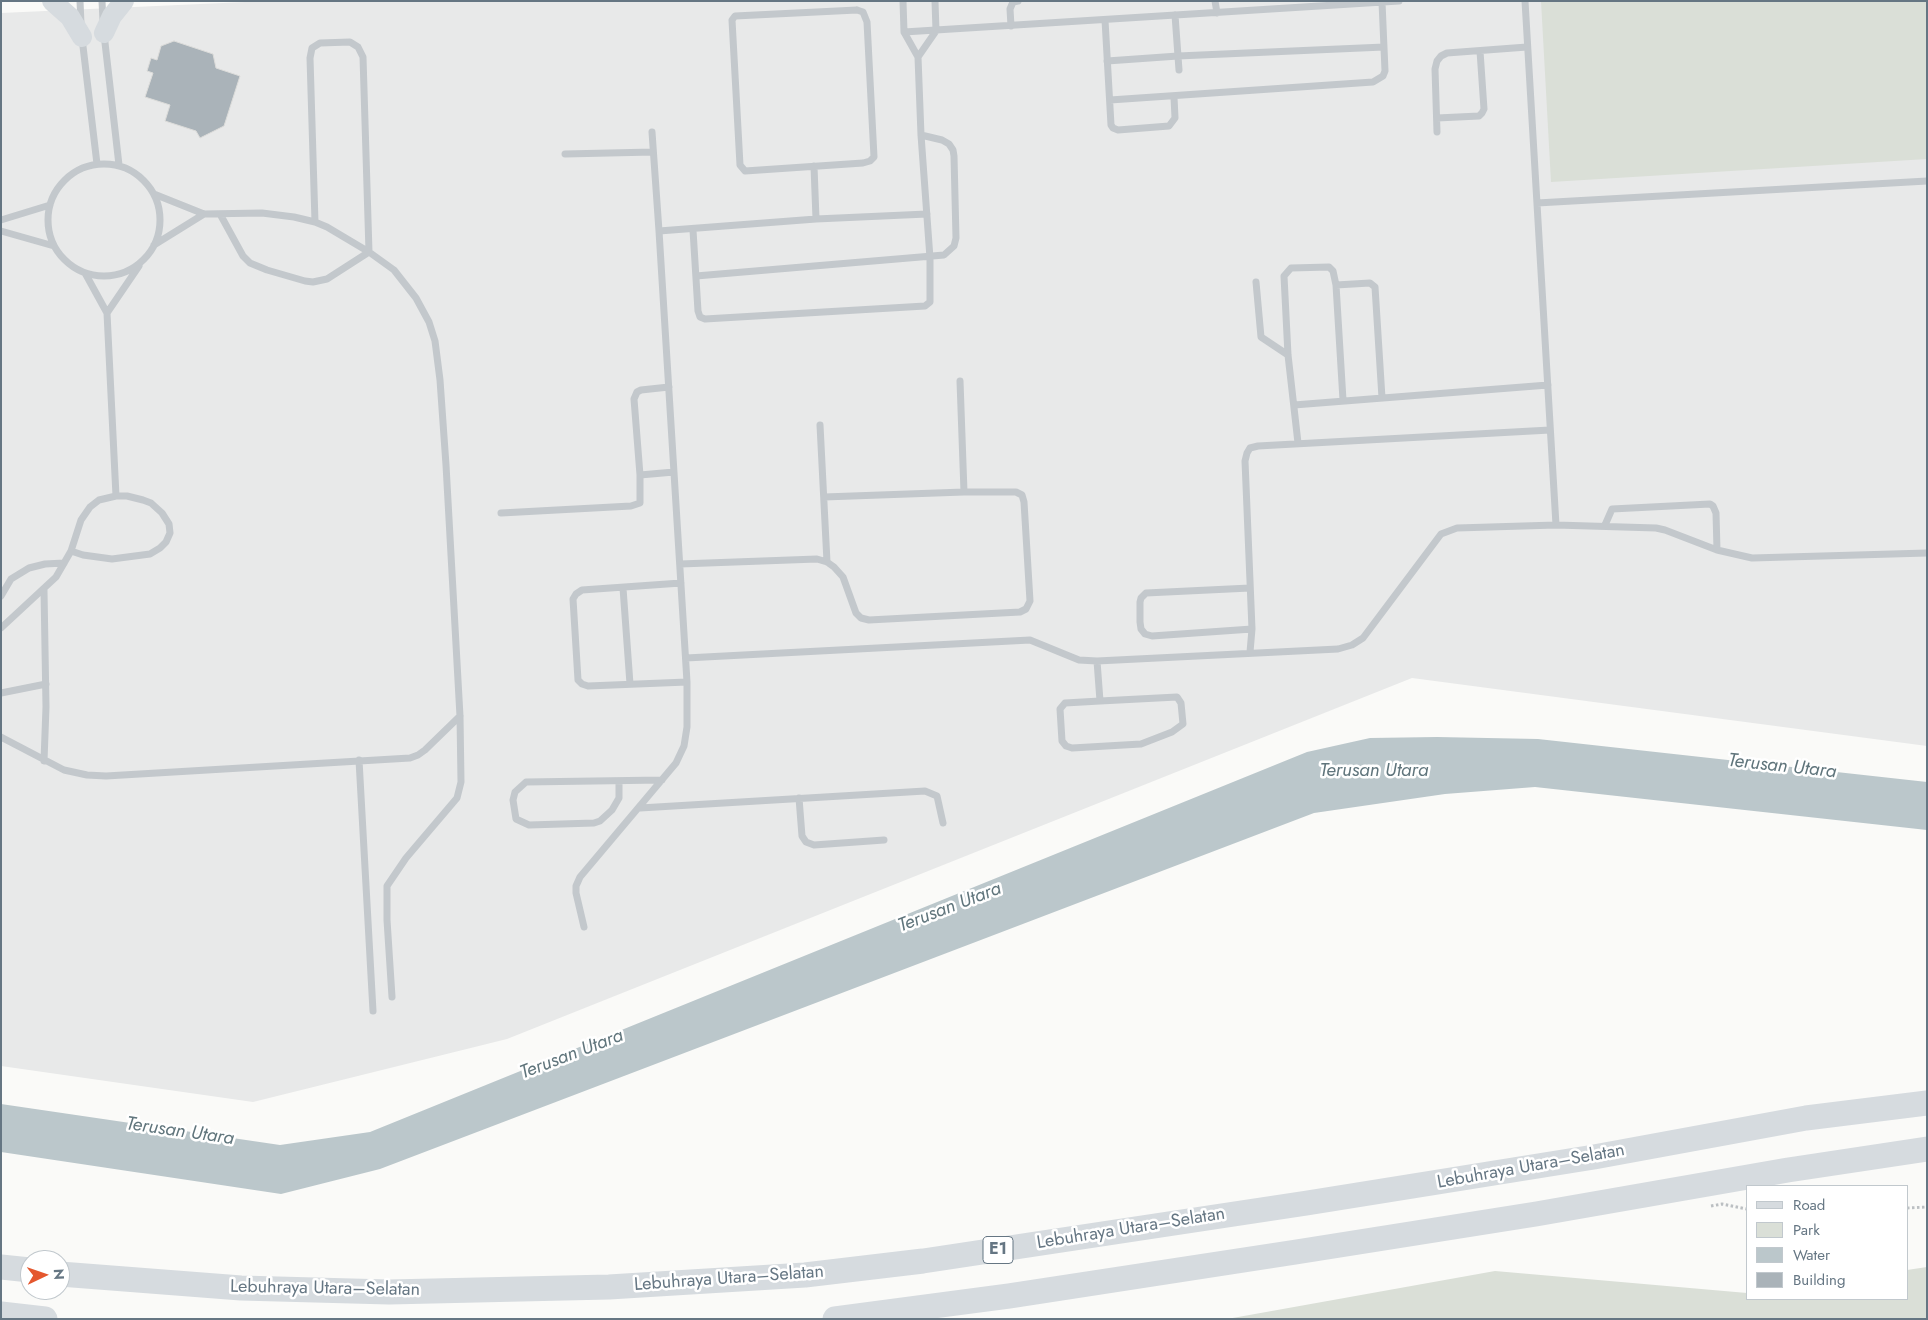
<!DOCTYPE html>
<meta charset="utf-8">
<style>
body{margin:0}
#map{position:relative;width:1928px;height:1320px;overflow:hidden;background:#fafaf8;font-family:Jost,sans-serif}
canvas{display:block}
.frame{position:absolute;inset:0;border:2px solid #657683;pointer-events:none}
.legend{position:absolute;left:1746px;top:1185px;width:162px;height:115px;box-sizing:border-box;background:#fff;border:1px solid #c1c8cd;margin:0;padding:6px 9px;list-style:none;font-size:15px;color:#657683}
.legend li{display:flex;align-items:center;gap:10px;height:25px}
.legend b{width:25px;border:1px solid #c1c8cd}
.north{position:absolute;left:20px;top:1250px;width:50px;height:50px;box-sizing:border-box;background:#fff;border:1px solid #c1c8cd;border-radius:50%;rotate:87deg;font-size:14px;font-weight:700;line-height:20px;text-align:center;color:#657683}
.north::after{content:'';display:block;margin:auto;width:18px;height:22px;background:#e4572e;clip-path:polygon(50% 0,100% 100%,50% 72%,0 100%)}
</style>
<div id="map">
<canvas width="1928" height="1320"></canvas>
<div class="frame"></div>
<ul class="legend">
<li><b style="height:6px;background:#d6dbdf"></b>Road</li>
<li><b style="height:14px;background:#dadfd7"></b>Park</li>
<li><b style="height:14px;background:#bbc7cb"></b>Water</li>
<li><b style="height:14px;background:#aab3b9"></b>Building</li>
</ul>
<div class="north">N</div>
</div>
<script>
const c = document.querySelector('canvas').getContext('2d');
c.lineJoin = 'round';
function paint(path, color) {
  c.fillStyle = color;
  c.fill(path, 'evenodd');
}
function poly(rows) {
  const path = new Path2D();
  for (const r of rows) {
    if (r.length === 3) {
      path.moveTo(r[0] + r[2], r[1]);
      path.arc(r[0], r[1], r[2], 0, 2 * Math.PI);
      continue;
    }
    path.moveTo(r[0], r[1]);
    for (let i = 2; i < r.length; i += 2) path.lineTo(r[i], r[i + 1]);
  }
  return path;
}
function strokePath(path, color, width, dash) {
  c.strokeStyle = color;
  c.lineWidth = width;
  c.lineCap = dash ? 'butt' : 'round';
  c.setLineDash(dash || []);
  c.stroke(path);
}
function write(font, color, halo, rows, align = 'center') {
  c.font = font + ' Jost,sans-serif';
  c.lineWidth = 5;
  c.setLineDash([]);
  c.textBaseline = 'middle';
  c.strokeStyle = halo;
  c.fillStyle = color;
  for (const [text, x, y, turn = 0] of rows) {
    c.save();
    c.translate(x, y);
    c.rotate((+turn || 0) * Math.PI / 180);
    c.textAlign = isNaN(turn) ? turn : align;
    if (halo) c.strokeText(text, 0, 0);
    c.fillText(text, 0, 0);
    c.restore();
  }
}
paint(poly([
 [267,1,1927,1,1927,746,1412,678,507,1039,253,1102,1,1066,1,13]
]), '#e8e9e9');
paint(poly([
 [1541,1,1927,1,1927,159,1551,182],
 [1927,1267,1927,1319,1227,1319,1495,1271,1747,1293,1747,1299,1907,1299,1907,1270]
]), '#dadfd7');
paint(poly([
 [1437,737,1538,739,1927,782,1927,830,1535,787,1445,794,1314,813,380,1169,281,1194,1,1152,1,1104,280,1145,370,1132,1307,752,1370,738]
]), '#bbc7cb');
const building = poly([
 [174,41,213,54,216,68,240,76,224,126,200,138,196,131,165,121,170,105,145,97,153,73,147,71,151,58,157,60,161,46,174,41]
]);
paint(building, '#aab3b9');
strokePath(building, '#dcdcda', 1);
strokePath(poly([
 [1711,1206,1722,1204,1747,1209],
 [1907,1208,1927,1207]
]), '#bbbfc2', 3, [2.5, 2.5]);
strokePath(poly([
 [80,1,81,24],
 [102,1,103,21],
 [1215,1,1217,13],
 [1525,1,1556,525],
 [857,10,863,12,867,22,874,157,870,161,863,163,745,171,740,165,732,20,735,16,857,10],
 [1175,15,1179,70],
 [1105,20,1111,125,1113,128,1118,130,1169,126,1175,118,1174,97],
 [1011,26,1010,9,1013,2,1018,1],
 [904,32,1399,1],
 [104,34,119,165],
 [82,38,97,164],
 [918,57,936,31,935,1],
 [1107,61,1178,56,1384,47],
 [1110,100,1373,82,1383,76,1385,71,1382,2],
 [1437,118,1479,116,1482,113,1484,109,1480,51],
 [652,132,659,231],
 [1437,132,1435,69,1437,61,1441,56,1447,53,1527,47],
 [565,154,653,152],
 [104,220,56],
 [814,166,816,219],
 [154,194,204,214,262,213,294,217,315,222,327,227,369,252,394,270,416,298,429,322,435,341,440,380,446,465,460,716,461,782,457,798,406,858,387,886,387,920,392,997],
 [1537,203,1927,181],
 [220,214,243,256,250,263,267,270,305,281,313,282,327,279,369,252,363,57,358,47,350,42,320,43,312,48,310,58,315,222],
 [1,220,50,205],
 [693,230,698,311,700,317,705,319,925,306,930,302,930,258,921,135,918,57,904,32,903,1],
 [1,231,54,246],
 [154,245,204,214],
 [85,273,107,313,116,496],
 [696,276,944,255,954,246,956,238,954,156,953,150,949,144,942,140,921,135],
 [1256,282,1261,337,1288,355],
 [1336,285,1370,283,1375,287,1382,398],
 [107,313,139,266],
 [960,381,964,492],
 [1294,405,1548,385],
 [820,425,827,562],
 [1298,443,1288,355,1284,276,1291,268,1329,267,1333,271,1336,285,1343,400],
 [640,475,674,472],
 [501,513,631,506,640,503,640,475,634,399,637,392,641,390,669,387],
 [1605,525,1612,509,1710,504,1713,506,1716,513,1717,550],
 [680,564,817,559,827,562,834,567,843,577,856,613,861,618,869,620,1020,612,1026,609,1030,601,1024,502,1022,495,1016,492,964,492,824,497],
 [681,583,582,590,576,594,573,599,578,680,582,684,588,686,687,682],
 [623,588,630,684],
 [1250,588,1146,593,1141,598,1140,602,1140,622,1141,629,1145,634,1152,636,1252,629],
 [44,590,46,707,44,761],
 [1,596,11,579,29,568,45,564,64,563],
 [1,628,56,577,71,551,81,520,90,507,99,500,116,496,127,496,143,500,151,503,162,513,169,524,170,533,166,542,160,548,150,554,112,559,83,555,71,551],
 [1250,652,1252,629,1245,461,1247,453,1250,448,1258,446,1550,430],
 [686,658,1030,640,1079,660,1097,661,1338,649,1352,645,1363,638,1441,534,1457,528,1556,525,1656,528,1665,530,1717,550,1752,558,1927,553],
 [1097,661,1100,701,1177,697,1181,703,1183,724,1172,732,1141,744,1072,748,1066,746,1062,741,1060,709,1065,703,1100,701],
 [1,693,46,684],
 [1,737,64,770,87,775,106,776,410,758,418,755,425,750,460,716],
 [359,760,373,1011],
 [619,781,619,798,612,810,600,821,594,823,529,825,516,819,513,800,515,792,526,782,662,780],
 [799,798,802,836,806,842,814,845,884,840],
 [640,808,925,791,937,796,943,823],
 [584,927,576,893,576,886,580,877,676,763,684,746,687,727,687,682,659,231,816,219,927,214]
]), '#c3c8cc', 7);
strokePath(poly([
 [52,1,70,17,82,37],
 [104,33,112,16,124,1]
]), '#d6dbdf', 20);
strokePath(poly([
 [1,1267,30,1270],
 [60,1274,241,1288,389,1292,609,1287,805,1275,923,1261,1307,1203,1594,1157,1806,1118,1927,1103],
 [1,1314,45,1319],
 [835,1319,1009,1296,1296,1252,1536,1214,1788,1170,1927,1149]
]), '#d6dbdf', 25);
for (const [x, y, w] of [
 [998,1250,30]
]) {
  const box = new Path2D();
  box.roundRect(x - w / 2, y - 13.5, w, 27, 4);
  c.fillStyle = '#fff';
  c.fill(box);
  strokePath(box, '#657683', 1);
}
write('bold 16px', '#657683', null, [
 ["E1",998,1250]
]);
write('18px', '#657683', '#fff', [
 ["Lebuhraya Utara–Selatan",1531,1167,-10],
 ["Lebuhraya Utara–Selatan",1131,1229,-9],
 ["Lebuhraya Utara–Selatan",729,1279,-4],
 ["Lebuhraya Utara–Selatan",325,1289,1]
]);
write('italic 19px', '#60757c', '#fff', [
 ["Terusan Utara",1782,767,6],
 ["Terusan Utara",1374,771],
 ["Terusan Utara",950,908,-21],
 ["Terusan Utara",572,1055,-21],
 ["Terusan Utara",180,1132,8]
]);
</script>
